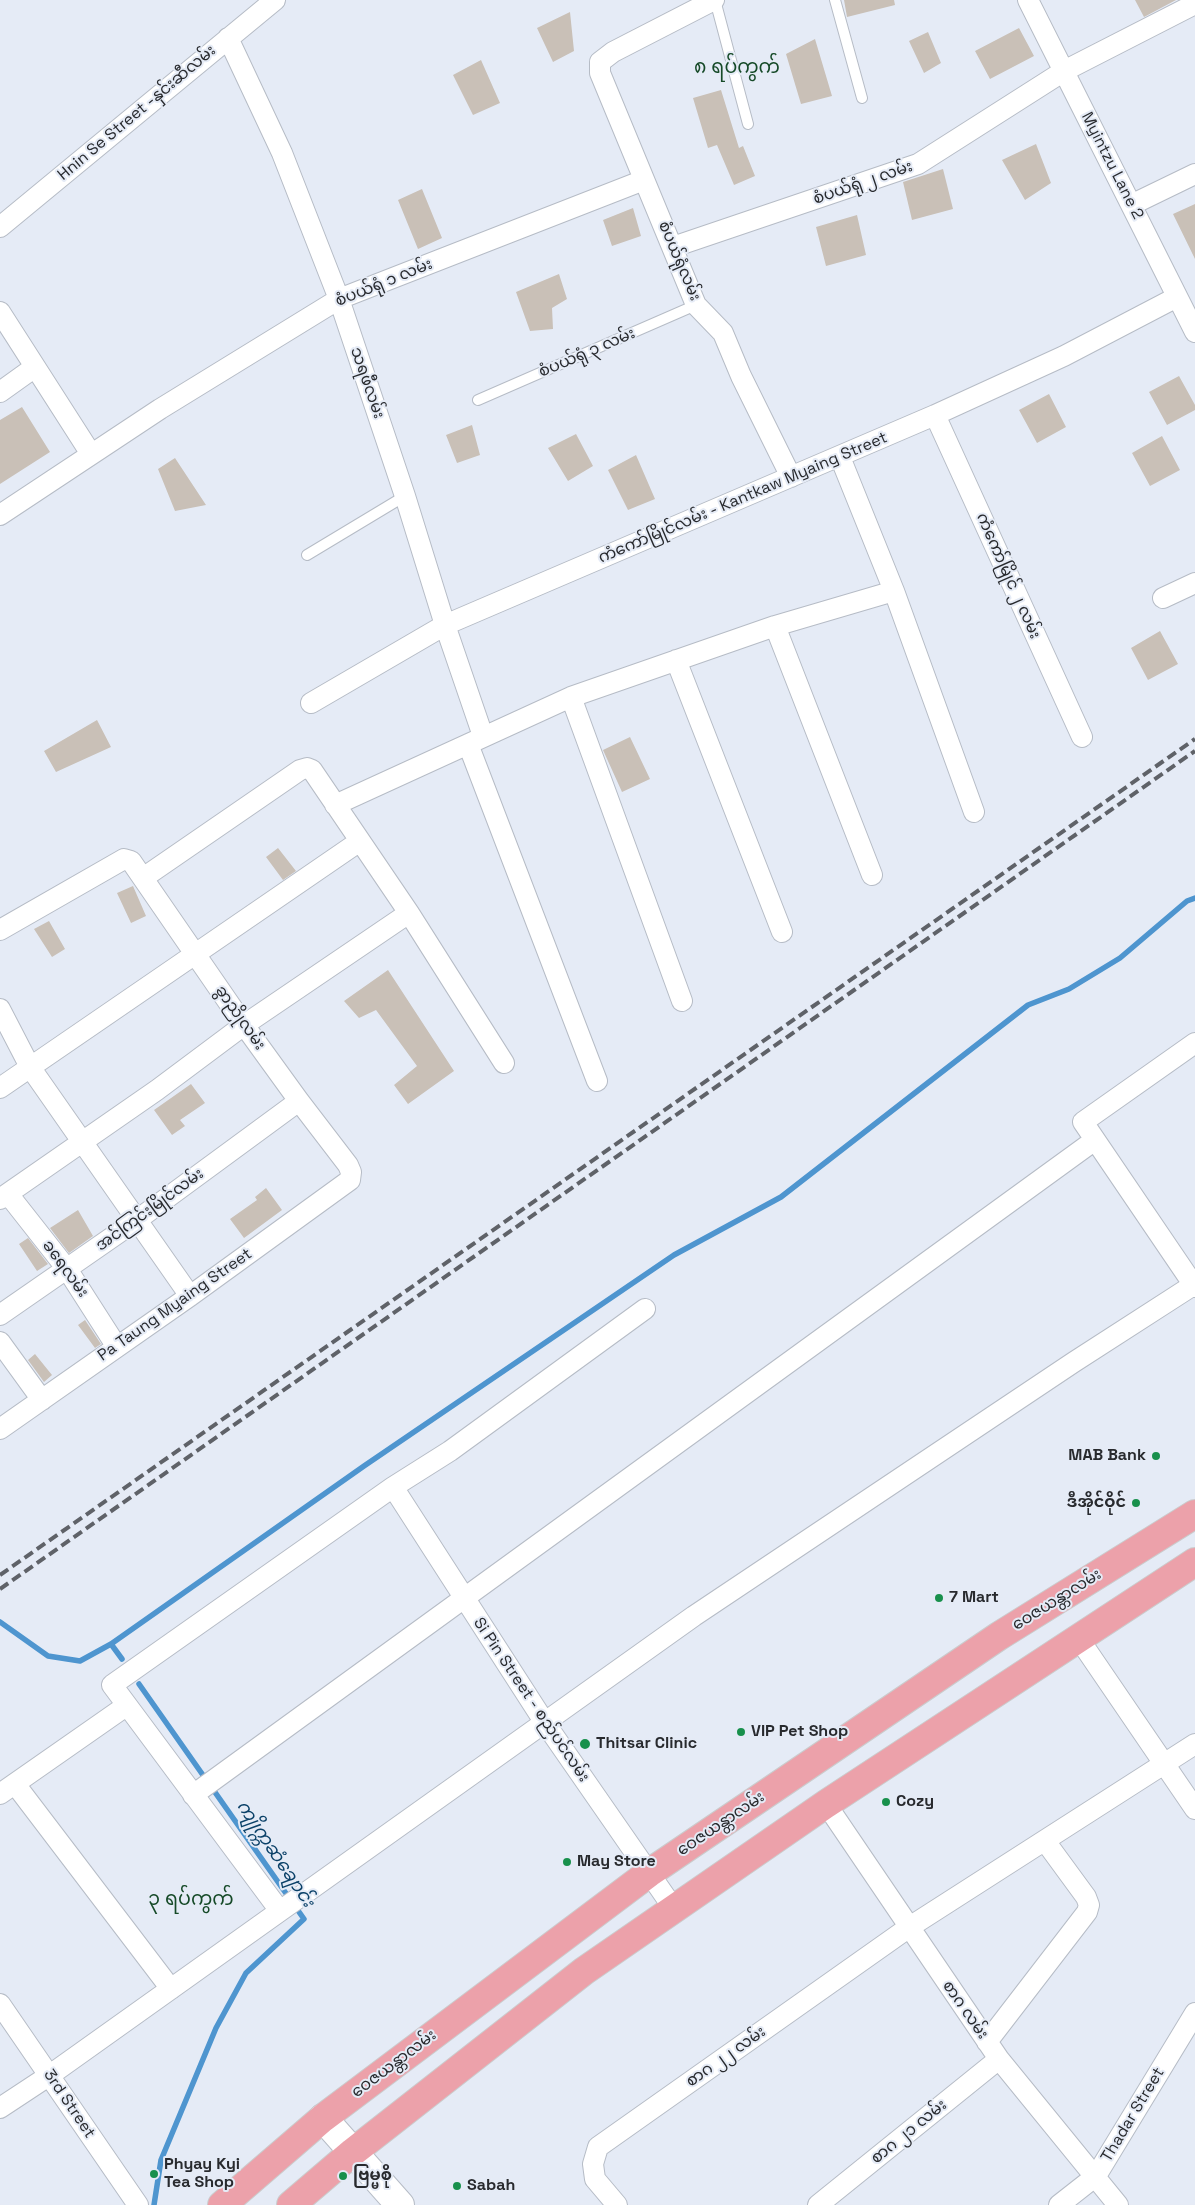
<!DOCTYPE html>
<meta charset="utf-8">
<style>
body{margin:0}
canvas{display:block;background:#e5ebf6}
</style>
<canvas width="1195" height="2205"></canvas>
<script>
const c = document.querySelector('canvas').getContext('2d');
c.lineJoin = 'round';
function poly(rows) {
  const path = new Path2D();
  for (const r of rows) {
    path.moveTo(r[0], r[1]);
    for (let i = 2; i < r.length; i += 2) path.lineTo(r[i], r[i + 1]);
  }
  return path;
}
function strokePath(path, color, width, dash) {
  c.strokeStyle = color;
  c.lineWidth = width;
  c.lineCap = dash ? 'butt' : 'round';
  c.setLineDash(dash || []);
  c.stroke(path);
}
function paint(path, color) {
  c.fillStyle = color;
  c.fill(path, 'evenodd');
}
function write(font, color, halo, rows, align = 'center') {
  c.font = font + ' "Space Grotesk","Noto Sans Myanmar",sans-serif';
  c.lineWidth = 4;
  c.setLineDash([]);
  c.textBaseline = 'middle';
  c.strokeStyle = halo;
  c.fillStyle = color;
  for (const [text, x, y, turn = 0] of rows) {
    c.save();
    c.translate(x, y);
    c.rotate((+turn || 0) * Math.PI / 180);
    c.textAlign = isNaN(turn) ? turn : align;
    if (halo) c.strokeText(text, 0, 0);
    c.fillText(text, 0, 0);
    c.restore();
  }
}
strokePath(poly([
 [0,1622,48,1656,80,1661,111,1644,364,1466,674,1255,781,1197,1028,1005,1069,989,1120,958,1187,901,1195,898],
 [111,1644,122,1659],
 [139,1684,304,1919,246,1973,216,2028,161,2160,154,2205]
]), '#4e95cf', 5.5);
paint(poly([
 [844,0,894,0,895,5,847,17],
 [1135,0,1176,0,1144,17],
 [570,12,574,51,553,62,537,28],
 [1019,28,1034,56,990,79,975,51],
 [928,32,941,63,924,73,909,41],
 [815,39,832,96,801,104,786,54],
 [481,60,500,103,473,115,453,75],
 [721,90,739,148,743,146,755,176,734,185,717,145,708,148,693,98],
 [1036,144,1051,183,1025,200,1002,160],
 [943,169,953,209,912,220,903,182],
 [422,189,442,238,418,249,398,200],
 [1195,204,1195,259,1173,214],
 [633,208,641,236,612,246,603,220],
 [857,215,866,255,826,266,816,227],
 [559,274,567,299,552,308,553,329,530,331,516,292],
 [1179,376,1195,405,1195,410,1167,425,1149,392],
 [1049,394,1066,427,1037,443,1019,410],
 [22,407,50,452,0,484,0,420],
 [472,425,480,455,457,463,446,435],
 [576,434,593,466,568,481,548,448],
 [1162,436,1180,470,1150,486,1132,453],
 [636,455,655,499,628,510,608,470],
 [175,458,206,505,175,511,158,469],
 [1160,631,1178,664,1148,680,1131,648],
 [97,720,111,747,56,772,44,751],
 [630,737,650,779,622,792,603,750],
 [278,848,296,871,283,880,266,857],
 [133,886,146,916,131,923,117,893],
 [49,921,65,949,52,957,34,929],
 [388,970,454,1071,408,1104,394,1085,417,1066,376,1010,359,1018,344,1001],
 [191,1084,205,1103,180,1120,185,1126,172,1135,154,1110],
 [266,1188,282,1210,244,1238,230,1219,257,1200,255,1197],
 [78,1210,93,1236,69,1253,50,1228],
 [28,1238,48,1264,37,1271,19,1244],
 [85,1320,101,1344,95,1348,78,1325],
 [35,1354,52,1375,44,1382,28,1360]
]), '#c9c0b7');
const service = poly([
 [715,0,748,124],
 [835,0,862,98],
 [478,400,696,305],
 [307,555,405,496]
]);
const minor = poly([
 [714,0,613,52,600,62,600,73,696,305,723,333,741,376,791,477],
 [1028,0,1195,332],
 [228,38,282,153,339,299,405,496,445,625,483,736],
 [1131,205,1195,174],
 [0,227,275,0],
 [673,247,918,164,1064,71,1195,4],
 [0,312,91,454],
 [0,392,35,367],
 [935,415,1082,737],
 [840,457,894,591,974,812],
 [0,515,160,409,339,299,644,180],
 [1163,598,1195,583],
 [775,626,872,875],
 [676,660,782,932],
 [571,697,682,1001],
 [311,703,445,625,935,415,1064,356,1177,297],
 [468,744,597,1081],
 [335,805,571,697,775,626,894,591],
 [143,878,300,770,307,768,312,770,409,913,504,1063],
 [0,930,124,859,131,861,244,1025,299,1101,348,1165,351,1172,350,1180,190,1296,0,1429],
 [0,1009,30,1067,190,1296],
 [1195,1043,1083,1122,1195,1287],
 [0,1088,360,841],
 [8,1194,67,1269,117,1347],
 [0,1199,157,1090,244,1025,409,913],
 [0,1315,137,1220,299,1101],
 [0,1342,42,1400],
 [393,1487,545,1723,674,1909],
 [1079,1639,1195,1809],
 [15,1784,171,1989],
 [0,1794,126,1706],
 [193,1795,1095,1140],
 [826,1804,999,2059,1118,2205],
 [280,1911,112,1685,393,1487,450,1451,645,1309],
 [0,2004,138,2205],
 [987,2042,1087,1912,1089,1905,1086,1897,1045,1841],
 [0,2108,50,2075,694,1616,1074,1362,1195,1284],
 [617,2205,595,2179,593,2164,598,2147,908,1928,1195,1744],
 [818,2205,999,2059],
 [1059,2205,1096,2176,1195,2013]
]);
const secondary = poly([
 [323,2118,400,2205]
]);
const primary = poly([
 [222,2205,323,2118,649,1873,999,1636,1195,1514],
 [291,2205,353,2152,584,1971,826,1804,1195,1562]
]);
strokePath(service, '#b6bcc6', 12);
strokePath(minor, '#b6bcc6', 22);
strokePath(secondary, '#b6bcc6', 30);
strokePath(primary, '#cbcccd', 30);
strokePath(service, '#fff', 10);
strokePath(minor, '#fff', 20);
strokePath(secondary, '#fff', 28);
strokePath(primary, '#eca1aa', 28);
strokePath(poly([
 [0,1575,1195,739],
 [0,1589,1195,751]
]), '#5f6268', 4, [10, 5]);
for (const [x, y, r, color] of [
 [1156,1456,5,"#18904c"],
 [1136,1503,5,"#18904c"],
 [939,1598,5,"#18904c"],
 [741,1732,5,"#18904c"],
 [585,1744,6,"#18904c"],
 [886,1802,5,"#18904c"],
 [567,1862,5,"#18904c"],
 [154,2174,5,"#18904c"],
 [343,2176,5,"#18904c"],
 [457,2186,5,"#18904c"]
]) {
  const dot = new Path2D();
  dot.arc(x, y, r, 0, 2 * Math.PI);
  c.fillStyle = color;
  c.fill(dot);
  strokePath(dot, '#e5ebf6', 2);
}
write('16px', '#282a2e', '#e5ebf6', [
 ["Hnin Se Street -နှင်းဆီလမ်း",137,113,-40],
 ["Myintzu Lane 2",1112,166,63],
 ["စံပယ်ရုံ ၂ လမ်း",863,183,-19],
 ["စံပယ်ရုံလမ်း",679,261,67],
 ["စံပယ်ရုံ ၁ လမ်း",384,283,-22],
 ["စံပယ်ရုံ ၃ လမ်း",587,353,-23],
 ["သရဖီလမ်း",367,383,71],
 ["ကံကော်မြိုင်လမ်း - Kantkaw Myaing Street",743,498,-23],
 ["ကံကော်မြိုင် ၂ လမ်း",1008,576,66],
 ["ခွာညိုလမ်း",240,1018,55],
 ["အင်ကြင်းမြိုင်လမ်း",150,1210,-36],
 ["ခရေလမ်း",65,1269,54],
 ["Pa Taung Myaing Street",175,1305,-35],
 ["ဝေဇယန္တာလမ်း",1057,1600,-32],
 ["Si Pin Street - စည်ပင်လမ်း",531,1700,56],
 ["ဝေဇယန္တာလမ်း",721,1824,-34],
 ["စာဂ လမ်း",965,2010,55],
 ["စာဂ ၂၂ လမ်း",726,2057,-35],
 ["ဝေဇယန္တာလမ်း",394,2064,-37],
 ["3rd Street",69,2104,56],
 ["Thadar Street",1133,2115,-59],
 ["စာဂ ၂၁ လမ်း",909,2132,-39]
]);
write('bold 16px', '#282a2e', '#e5ebf6', [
 ["MAB Bank",1146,1456,"right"],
 ["ဒီအိုင်ဝိုင်",1126,1503,"right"],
 ["7 Mart",949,1598],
 ["VIP Pet Shop",751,1732],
 ["Thitsar Clinic",596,1744],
 ["Cozy",896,1802],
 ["May Store",577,1862],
 ["Phyay Kyi",164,2165],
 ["Tea Shop",164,2183],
 ["ဗြမ္မစို",353,2176],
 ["Sabah",467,2186]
], 'left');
write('italic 18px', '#0b4168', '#e5ebf6', [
 ["ကျိုက္ကဆံချောင်း",275,1854,56]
]);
write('19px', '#164a28', '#e5ebf6', [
 ["၈ ရပ်ကွက်",737,68],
 ["၃ ရပ်ကွက်",191,1900]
]);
</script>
